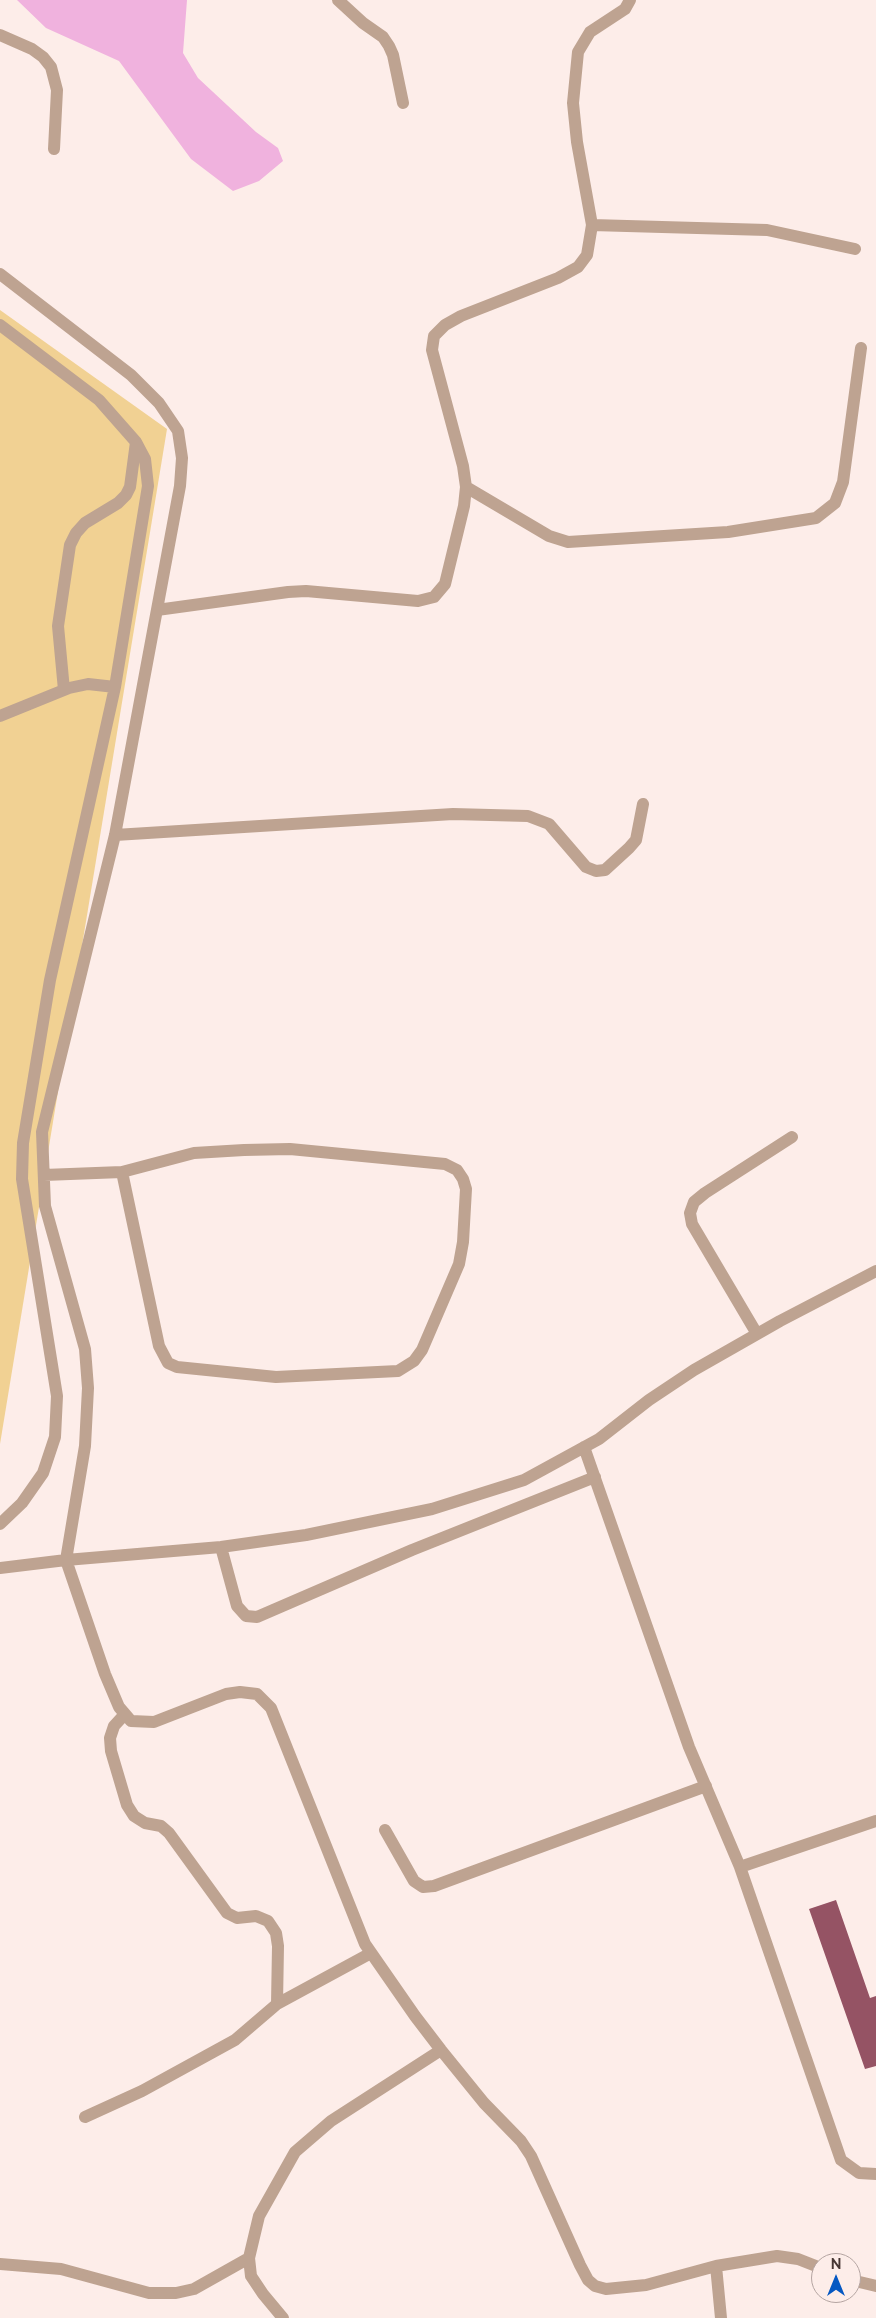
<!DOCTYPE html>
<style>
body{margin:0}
#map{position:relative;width:876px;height:2318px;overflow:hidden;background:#fdede9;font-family:Raleway,sans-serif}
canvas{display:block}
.north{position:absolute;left:811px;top:2253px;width:50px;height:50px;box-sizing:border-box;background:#fdede9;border:1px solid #b4a4a1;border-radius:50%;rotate:0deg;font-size:14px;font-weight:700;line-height:20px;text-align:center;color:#473734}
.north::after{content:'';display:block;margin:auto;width:18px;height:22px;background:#0658c2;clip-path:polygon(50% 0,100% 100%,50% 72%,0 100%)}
</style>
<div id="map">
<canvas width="876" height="2318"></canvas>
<div class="north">N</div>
</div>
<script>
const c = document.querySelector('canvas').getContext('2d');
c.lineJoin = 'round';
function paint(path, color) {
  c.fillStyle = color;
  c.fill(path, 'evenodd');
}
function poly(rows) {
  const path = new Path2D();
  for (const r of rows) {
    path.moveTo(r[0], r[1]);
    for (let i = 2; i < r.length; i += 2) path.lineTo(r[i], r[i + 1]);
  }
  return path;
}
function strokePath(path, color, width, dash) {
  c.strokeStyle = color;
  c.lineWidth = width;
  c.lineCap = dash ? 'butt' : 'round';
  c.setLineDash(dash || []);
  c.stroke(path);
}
paint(poly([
 [0,310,167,429,0,1444]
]), '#f1d193');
paint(poly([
 [17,0,187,0,183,53,198,78,256,132,278,148,283,161,259,181,233,191,191,159,119,61,46,28]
]), '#f0b2de');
paint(poly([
 [836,1900,870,1998,876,1996,876,2066,865,2069,809,1909]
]), '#955364');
strokePath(poly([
 [338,0,363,23,383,37,389,46,393,55,403,103],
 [0,35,32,49,43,57,51,67,57,90,54,149],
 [592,225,767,230,855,249],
 [0,274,131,375,159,403,178,431,182,458,180,486,115,835,42,1132,45,1206,85,1349,88,1388,85,1446,66,1560,105,1674,119,1707,131,1721,154,1722,226,1694,240,1692,257,1694,271,1708,365,1944,415,2016,441,2050,484,2103,521,2141,531,2156,580,2265,588,2280,595,2286,606,2289,646,2285,716,2266,777,2256,798,2259,821,2268],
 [0,325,99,400,136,442,145,459,148,486,115,687,50,980,23,1143,22,1179,57,1396,55,1437,43,1473,22,1503,0,1524],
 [466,487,549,536,568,542,728,532,816,518,835,503,843,482,861,348],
 [157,610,288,592,306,591,418,601,434,597,445,584,464,506,466,487,463,466,432,350,434,336,445,325,461,316,558,278,578,267,587,255,592,225,577,142,573,103,578,52,590,32,625,9,630,0],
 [64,690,58,626,70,545,76,533,85,523,118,503,126,495,130,487,136,442],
 [0,716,69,688,88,684,115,687],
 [115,835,453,814,528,816,549,824,586,867,596,871,605,870,629,848,636,840,643,804],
 [44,1175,122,1172,194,1153,244,1150,290,1149,445,1164,457,1170,463,1179,466,1189,463,1242,459,1264,422,1350,414,1361,398,1371,276,1377,177,1367,168,1363,159,1346,122,1172],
 [757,1334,692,1224,690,1213,694,1202,705,1193,792,1137],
 [584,1447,689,1747,740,1867,841,2160,859,2173,876,2174],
 [221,1547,237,1606,246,1616,257,1617,412,1550,595,1477],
 [0,1568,66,1560,221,1547,306,1535,432,1509,524,1480,599,1439,649,1400,694,1370,780,1321,876,1271],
 [125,1714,114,1726,110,1738,111,1751,127,1805,134,1816,145,1823,161,1826,169,1833,227,1913,237,1918,256,1916,268,1921,276,1933,278,1946,277,2004,371,1953],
 [385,1830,414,1881,423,1887,434,1886,706,1786],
 [740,1867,876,1821],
 [85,2117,142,2091,235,2040,277,2004],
 [0,2264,61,2269,149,2293,176,2293,194,2289,249,2258],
 [716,2266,721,2318],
 [851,2280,876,2286],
 [283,2318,263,2294,251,2276,249,2258,259,2216,295,2152,331,2121,441,2050]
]), '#bea391', 12);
</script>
